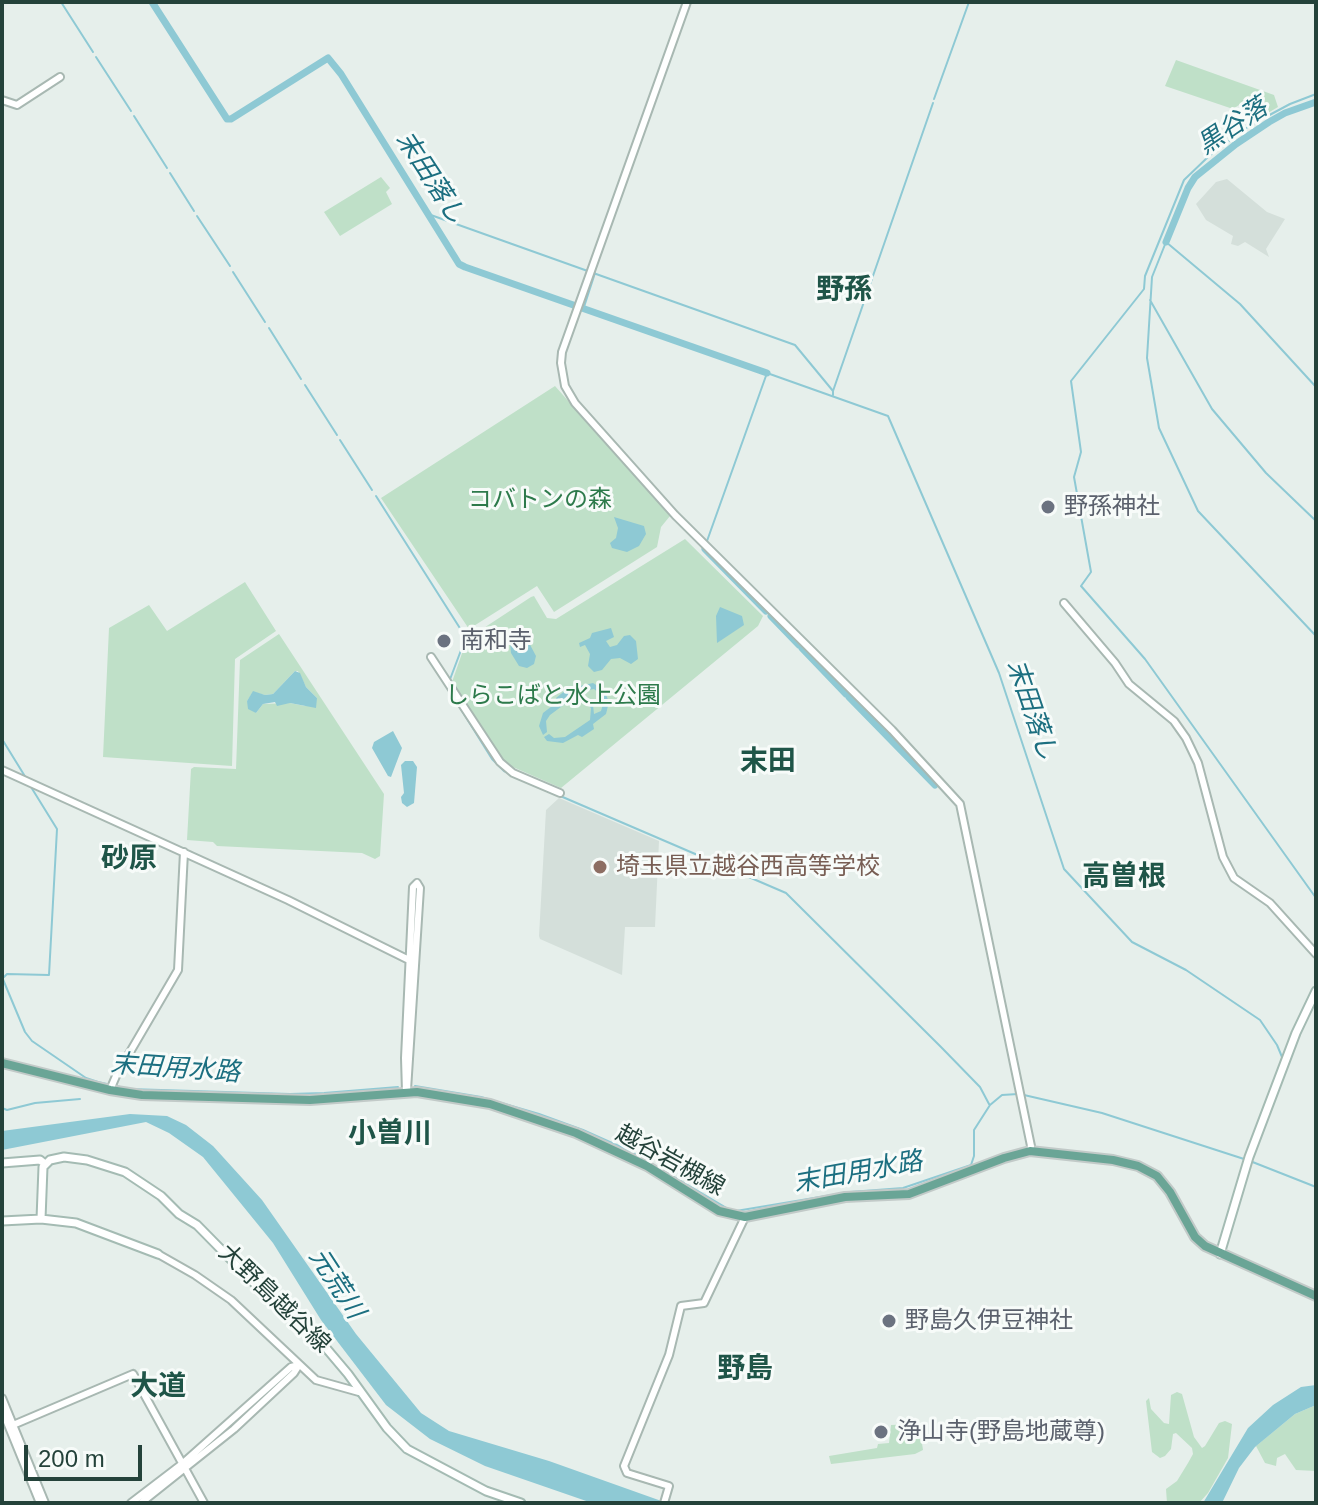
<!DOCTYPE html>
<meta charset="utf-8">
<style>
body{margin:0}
#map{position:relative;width:1318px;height:1505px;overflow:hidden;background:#e6efeb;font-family:Arial,sans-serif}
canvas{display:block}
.frame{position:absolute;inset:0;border:4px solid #24423a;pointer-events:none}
.scale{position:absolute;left:24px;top:1445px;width:118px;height:36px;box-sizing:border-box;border:4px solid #24423a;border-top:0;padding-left:10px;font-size:24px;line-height:28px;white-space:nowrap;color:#24423a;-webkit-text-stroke:6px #f7fbf9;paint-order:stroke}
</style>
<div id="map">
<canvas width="1318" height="1505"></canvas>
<div class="frame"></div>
<div class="scale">200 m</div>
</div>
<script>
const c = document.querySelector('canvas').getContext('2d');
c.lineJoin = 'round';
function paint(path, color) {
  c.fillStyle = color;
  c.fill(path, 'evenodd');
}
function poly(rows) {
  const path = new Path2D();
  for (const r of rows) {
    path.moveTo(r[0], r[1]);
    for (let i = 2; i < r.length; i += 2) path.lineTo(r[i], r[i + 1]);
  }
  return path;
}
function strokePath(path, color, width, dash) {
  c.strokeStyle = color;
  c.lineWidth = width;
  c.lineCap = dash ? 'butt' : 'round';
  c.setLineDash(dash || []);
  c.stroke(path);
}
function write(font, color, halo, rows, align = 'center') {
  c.font = font + ' Arial,"Noto Sans JP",sans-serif';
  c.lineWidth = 6;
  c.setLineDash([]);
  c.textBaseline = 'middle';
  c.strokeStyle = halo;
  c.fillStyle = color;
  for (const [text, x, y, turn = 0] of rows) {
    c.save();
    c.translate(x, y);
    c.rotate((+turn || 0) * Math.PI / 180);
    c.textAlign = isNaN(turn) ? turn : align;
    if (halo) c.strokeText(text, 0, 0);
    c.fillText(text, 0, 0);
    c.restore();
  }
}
paint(poly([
 [1227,179,1267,212,1285,219,1266,249,1269,257,1245,242,1238,246,1231,244,1233,236,1206,220,1196,204,1216,182],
 [559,798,659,841,655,927,625,927,622,975,540,939,539,936,546,810]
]), '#d4dfda');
paint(poly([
 [1176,60,1274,95,1278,107,1261,117,1253,107,1248,110,1239,105,1233,109,1165,86],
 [381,177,390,188,386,192,392,204,340,236,324,212],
 [555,386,670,516,661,527,657,547,554,612,537,586,469,629,381,498],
 [685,539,763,616,758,626,561,788,506,764,452,682,467,639,531,597,534,596,547,618,556,619],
 [245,582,276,631,235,659,232,766,103,757,109,628,149,605,167,631],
 [279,634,384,794,380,856,375,859,362,853,217,846,213,842,187,840,191,769,194,767,236,769,240,660],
 [295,671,298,671,306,687,317,698,305,706,290,703,263,704,256,713,247,701,253,692,265,695,273,694],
 [1177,1392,1182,1394,1194,1437,1202,1448,1205,1446,1219,1423,1225,1421,1232,1424,1228,1458,1208,1493,1199,1503,1167,1503,1166,1489,1177,1481,1188,1463,1193,1454,1192,1448,1176,1433,1173,1434,1171,1449,1165,1456,1160,1458,1152,1452,1146,1401,1149,1398,1151,1409,1164,1423,1169,1424,1171,1395],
 [1316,1405,1316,1471,1296,1470,1285,1454,1277,1458,1276,1466,1265,1463,1256,1446,1295,1414],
 [919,1424,923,1450,915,1454,831,1464,829,1456,877,1448,878,1444,889,1443,891,1425]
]), '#bfe0c8');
paint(poly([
 [614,517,644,526,646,534,639,546,627,552,612,548,610,543,616,538,618,528],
 [720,607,742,616,744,625,717,643,716,616],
 [611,628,614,637,606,641,610,647,617,645,624,636,630,635,636,641,638,659,631,664,620,658,611,659,602,670,594,672,588,666,590,654,585,645,580,647,579,643,590,638,592,633],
 [518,637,528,641,536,656,534,664,527,668,519,666,511,653,510,643],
 [295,671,300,673,306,687,317,698,316,708,290,703,277,706,275,702,263,704,256,713,248,709,247,701,253,691,265,695,273,694],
 [593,683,604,690,609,702,606,714,593,724,594,729,582,737,578,735,563,743,547,741,544,737,549,734,554,738,565,737,590,720,591,708,582,699,583,696,593,705,594,714,601,711,603,704,600,694,594,689,583,691,580,686],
 [578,688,581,691,581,698,573,698,550,715,546,721,547,732,543,735,539,726,543,713,556,703,556,698,567,689,573,691],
 [393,731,402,748,391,777,388,776,372,748,374,742],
 [405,761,413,761,417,767,414,803,407,807,402,803,401,797,404,793,401,765],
 [130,1114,167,1116,186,1125,213,1146,262,1200,356,1334,421,1413,449,1431,549,1461,667,1503,592,1503,485,1466,430,1439,386,1405,321,1320,273,1243,203,1157,169,1133,146,1122,2,1150,2,1131],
 [1316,1385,1316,1405,1295,1414,1255,1447,1239,1468,1222,1503,1203,1503,1248,1428,1273,1405,1301,1387]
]), '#8ec9d4');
strokePath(poly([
 [61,2,93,52],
 [96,57,131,111],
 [1316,94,1290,104,1249,126,1209,156,1184,180,1145,276,1144,289,1071,381,1081,452,1074,477,1091,572,1081,586,1145,659,1316,898],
 [934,99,969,2],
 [134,116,167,168],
 [170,173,194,211],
 [428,214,795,345,833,391],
 [197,216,230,266],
 [233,272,265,322],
 [1150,300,1212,409,1266,473,1316,521],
 [583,310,595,273],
 [269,328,301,379],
 [305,385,337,435],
 [1316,387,1240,304,1166,242,1152,277,1147,358,1159,428,1198,511,1316,636],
 [833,395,833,391,933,103],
 [340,440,372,490],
 [376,496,463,633],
 [707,541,767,373,888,416,999,673,1064,869,1132,942,1186,970,1260,1020,1277,1045,1282,1057],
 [449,682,466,637],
 [454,698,492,759,504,771,552,793],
 [2,739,26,778],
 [558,795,786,893,941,1047,980,1087,989,1104],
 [2,977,25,1032,32,1041,86,1078,98,1082,129,1089,290,1094,324,1093,398,1087],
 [4,977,7,974,49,975,57,829,31,787],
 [415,1086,481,1097,539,1114,583,1130,630,1151,730,1210],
 [1024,1095,1102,1113,1244,1159],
 [2,1108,7,1110,35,1103,80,1099],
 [1250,1161,1316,1187],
 [736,1211,850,1192,903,1188,971,1165,974,1156,974,1130,990,1105,1002,1095,1018,1094]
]), '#8ec9d4', 2);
strokePath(poly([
 [152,2,227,119,231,119,328,58,341,74,459,264,465,267,767,373],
 [1166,242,1188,188,1195,177,1236,144,1269,122,1285,113,1316,102],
 [705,549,766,611],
 [771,616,799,645],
 [802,648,846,694],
 [849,697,935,785]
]), '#8ec9d4', 7);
const tertiary = poly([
 [687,2,562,352,561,363,565,386,575,403,675,515,892,730,960,804,1031,1146,1030,1151],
 [2,100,17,105,60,77],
 [1064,603,1115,663,1129,684,1174,721,1186,738,1198,763,1223,857,1234,878,1270,903,1316,954],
 [431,657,500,762,513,773,560,793],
 [2,770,288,900,415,963],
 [110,1090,116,1076,178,970,184,852],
 [407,1090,420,888,417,883],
 [406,1092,405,1058,413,887,417,883],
 [158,1254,195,1275,231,1300,316,1380,359,1392],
 [2,1398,45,1503],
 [2,1410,40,1503],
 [13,1425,133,1374,204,1503],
 [131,1503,182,1464,291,1367,299,1365],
 [141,1503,234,1429,294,1373,299,1365],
 [664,1503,669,1486,627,1473,624,1466,669,1355,681,1306,704,1303,745,1217]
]);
const secondary = poly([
 [2,1163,40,1160,45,1164],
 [41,1219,43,1167,50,1160,64,1157,87,1160,125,1172,161,1196,179,1214,197,1225,256,1285,304,1322,348,1374,387,1428,407,1449,486,1491,521,1503],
 [2,1221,41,1219,76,1223,158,1254],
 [1220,1254,1249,1157,1296,1033,1316,991]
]);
const primary = poly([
 [2,1063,110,1090,142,1095,310,1100,417,1092,490,1104,576,1133,647,1166,719,1211,745,1217,845,1197,909,1194,1004,1158,1030,1151,1113,1160,1138,1166,1157,1176,1170,1192,1195,1237,1205,1246,1316,1296]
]);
strokePath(tertiary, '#a8b8b2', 10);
strokePath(secondary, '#a4bbb3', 11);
strokePath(primary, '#c2cac8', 12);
strokePath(tertiary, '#fff', 6);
strokePath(secondary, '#fff', 7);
strokePath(primary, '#6aa596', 8);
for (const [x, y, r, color] of [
 [1048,507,8,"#6b7280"],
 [444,641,8,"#6b7280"],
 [600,867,8,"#8d6e63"],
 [889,1321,8,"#6b7280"],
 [881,1432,8,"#6b7280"]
]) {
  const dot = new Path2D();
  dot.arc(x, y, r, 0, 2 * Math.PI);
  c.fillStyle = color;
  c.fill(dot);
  strokePath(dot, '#f7fbf9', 3);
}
write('24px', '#2d7a4b', '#f7fbf9', [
 ["コバトンの森",540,500],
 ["しらこばと水上公園",553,696]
]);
write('24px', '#5b616d', '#f7fbf9', [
 ["野孫神社",1064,507],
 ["南和寺",460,641],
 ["野島久伊豆神社",905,1321],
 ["浄山寺(野島地蔵尊)",897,1432]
], 'left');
write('24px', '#785e54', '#f7fbf9', [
 ["埼玉県立越谷西高等学校",616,867]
], 'left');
write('24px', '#24423a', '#f7fbf9', [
 ["越谷岩槻線",670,1161,29],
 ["大野島越谷線",274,1299,44]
]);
write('italic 26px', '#1c6f80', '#f7fbf9', [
 ["黒谷落",1233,127,-34],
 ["末田落し",430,178,57],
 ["末田落し",1031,710,71],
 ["末田用水路",175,1069,4],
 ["末田用水路",858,1173,-10],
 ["元荒川",336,1284,57]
]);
write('bold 28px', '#1f5548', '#f7fbf9', [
 ["野孫",844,290],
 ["末田",768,762],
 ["砂原",129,859],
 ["高曽根",1124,877],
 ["小曽川",390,1134],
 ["野島",745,1369],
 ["大道",158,1387]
]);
</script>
